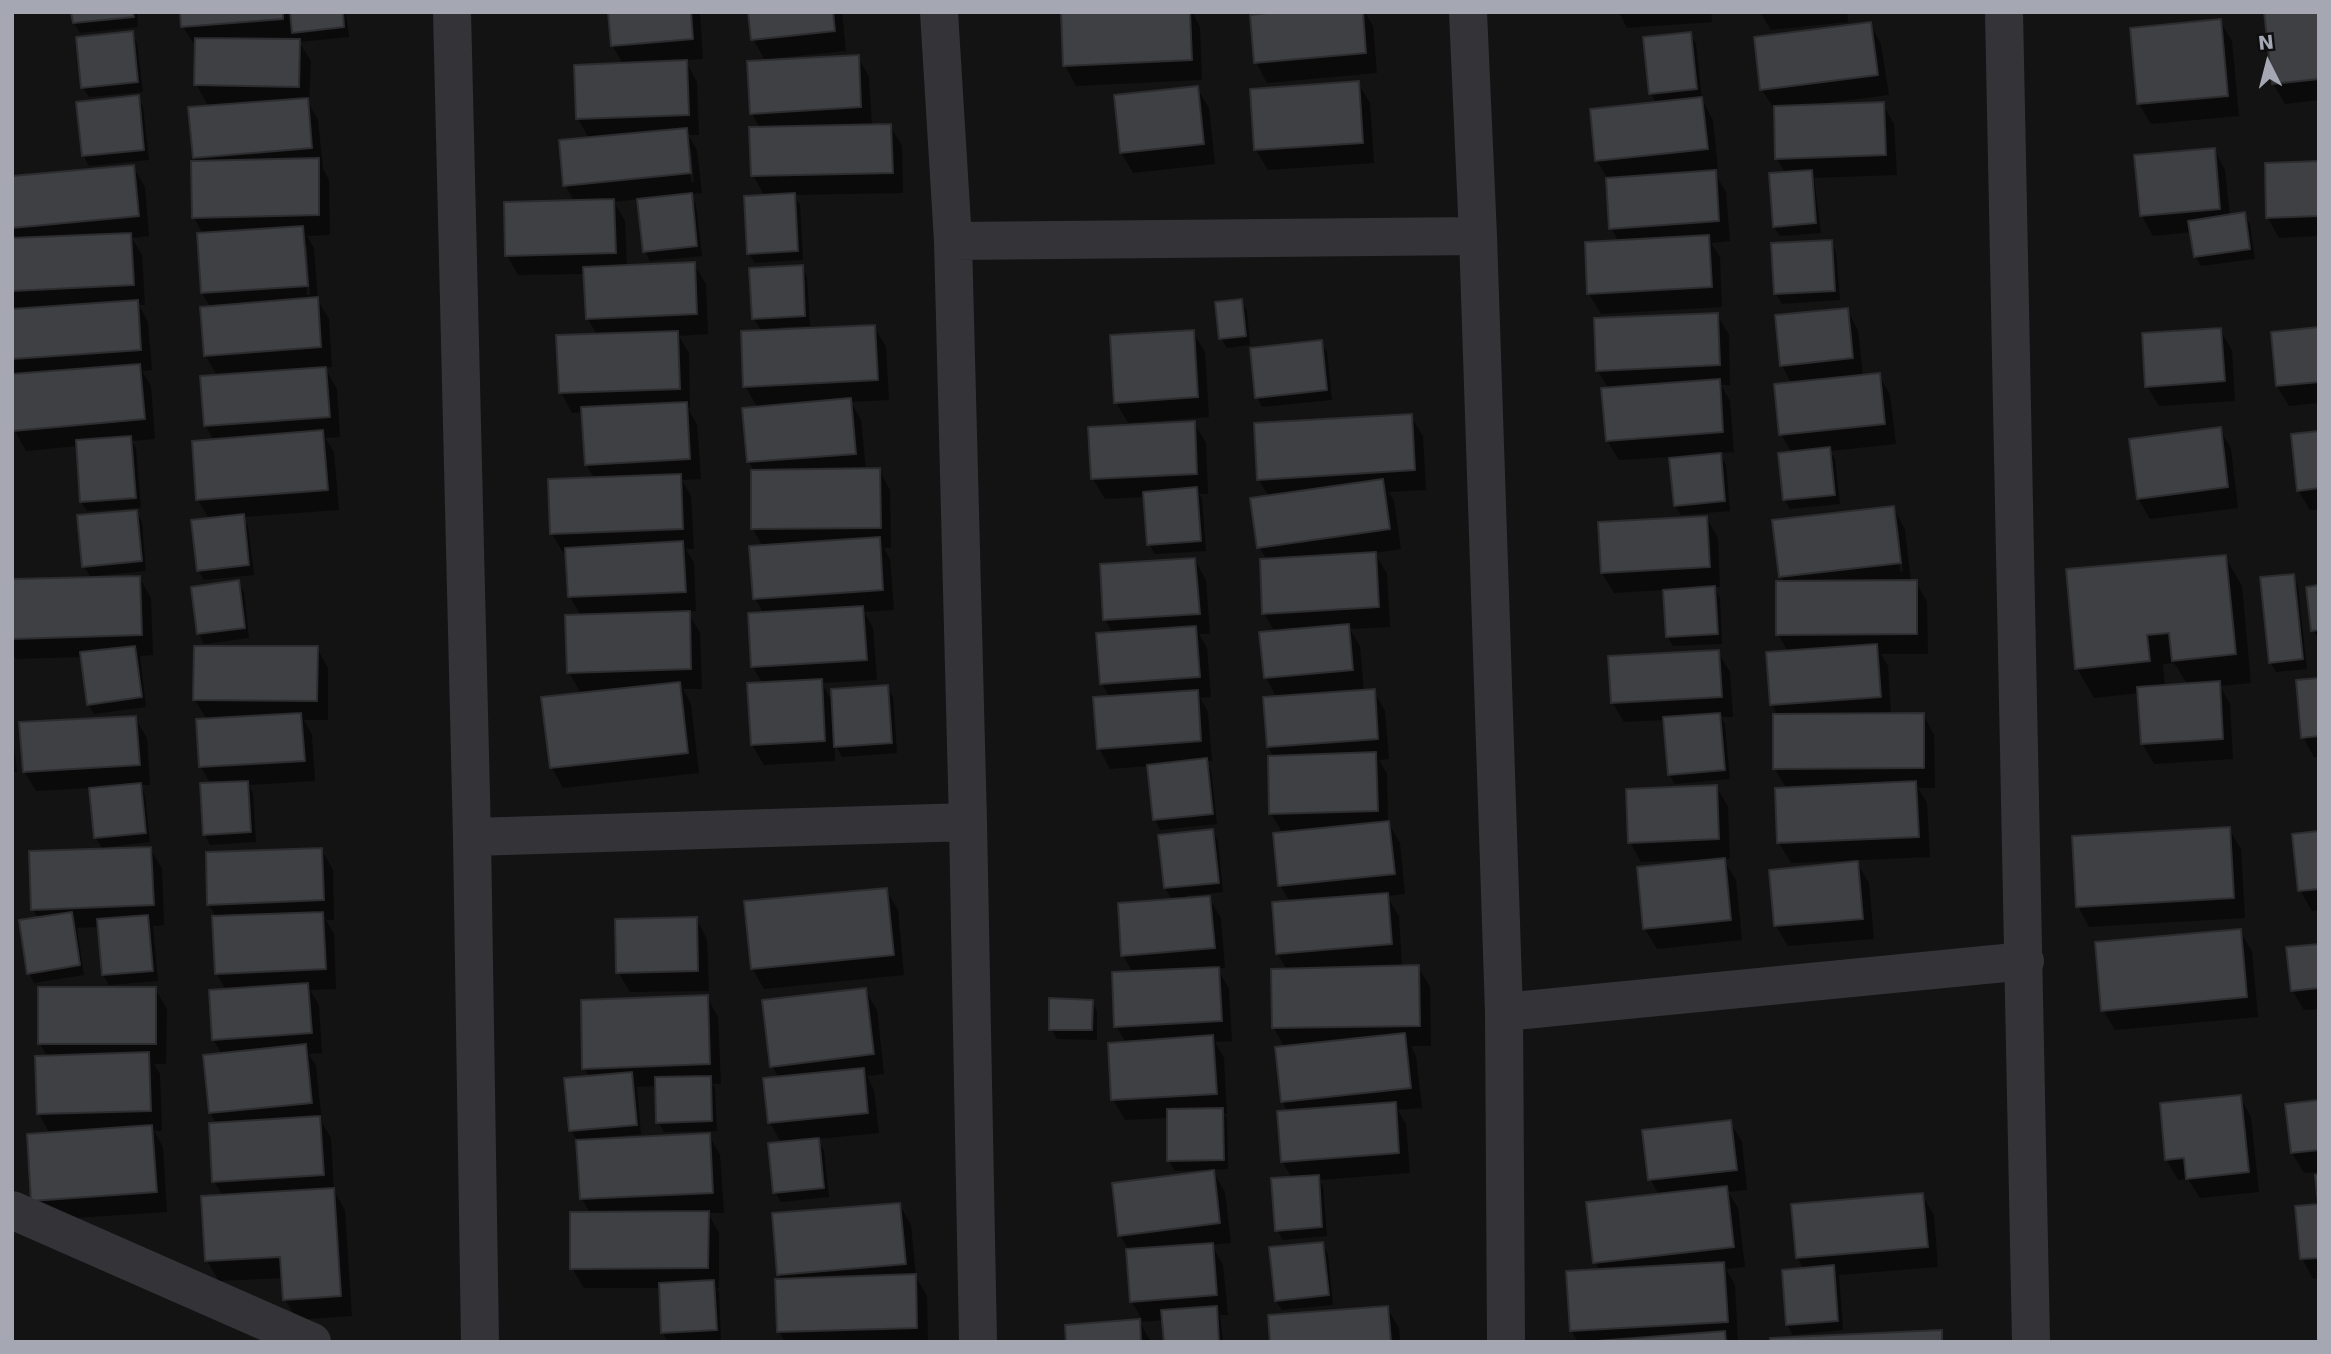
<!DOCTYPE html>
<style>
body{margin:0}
#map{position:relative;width:2331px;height:1354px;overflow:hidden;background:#131314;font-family:"DejaVu Sans",sans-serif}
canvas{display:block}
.frame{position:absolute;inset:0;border:14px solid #a5a8b3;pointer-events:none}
.north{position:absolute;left:2233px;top:28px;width:70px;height:70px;-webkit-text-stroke:5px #0e0e0f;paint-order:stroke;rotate:354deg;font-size:19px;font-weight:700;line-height:28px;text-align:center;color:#a5a8b3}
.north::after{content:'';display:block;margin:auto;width:24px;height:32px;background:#a5a8b3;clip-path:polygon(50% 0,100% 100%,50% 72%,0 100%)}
</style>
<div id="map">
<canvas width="2331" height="1354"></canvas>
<div class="frame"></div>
<div class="north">N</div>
</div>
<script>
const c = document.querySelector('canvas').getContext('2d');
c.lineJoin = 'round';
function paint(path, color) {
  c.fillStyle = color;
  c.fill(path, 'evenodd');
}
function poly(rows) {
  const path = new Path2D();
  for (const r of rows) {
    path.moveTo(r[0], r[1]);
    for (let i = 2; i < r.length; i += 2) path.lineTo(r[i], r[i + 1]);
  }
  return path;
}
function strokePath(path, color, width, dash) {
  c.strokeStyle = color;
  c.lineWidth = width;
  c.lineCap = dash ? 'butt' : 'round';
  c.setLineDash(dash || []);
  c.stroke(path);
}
paint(poly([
 [73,12,137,12,138,27,80,33,74,23],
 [181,12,346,12,349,37,299,42,311,61,309,104,318,120,323,169,329,180,330,235,307,236,314,248,318,301,329,319,332,367,325,368,337,389,340,437,325,438,334,452,339,510,243,517,248,526,254,575,204,580,198,570,210,520,198,500,214,441,206,426,218,377,205,355,211,308,202,293,203,234,194,218,197,163,194,158,209,107,196,84,196,47,183,27],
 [303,246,307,246,310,295,307,295],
 [609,12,700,12,703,59,685,60,697,82,699,135,688,135,697,150,702,193,690,194,696,205,702,256,650,261,645,251,639,199,614,202,625,221,627,267,694,264,706,284,708,334,679,336,689,353,690,408,688,409,697,424,701,479,682,480,691,496,694,549,686,549,694,563,696,611,688,612,700,633,702,689,683,689,691,704,699,773,563,788,552,768,543,699,581,694,569,672,581,616,570,597,567,554,564,554,552,534,595,479,586,465,583,412,572,413,561,392,597,335,588,319,586,274,518,275,507,255,574,201,565,185,589,139,578,118,623,64,612,45],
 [687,149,691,149,694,182,691,182],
 [750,12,842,12,846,51,776,58,777,61,858,57,869,77,872,126,890,126,902,146,903,193,794,195,800,205,803,260,755,263,749,253,765,197,753,175,760,129,752,113,766,62,753,39],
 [1062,12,1192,12,1200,27,1202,80,1076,86,1065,65],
 [1294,12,1365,12,1373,26,1377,73,1267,83,1256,62],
 [1619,12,1711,12,1712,22,1627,28],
 [1760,12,1847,12,1848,22,1771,30],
 [2319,12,2319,100,2285,104,2273,84],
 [2220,21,2232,41,2239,116,2151,124,2139,104],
 [1870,24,1881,44,1889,95,1826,103,1827,106,1883,104,1894,124,1897,175,1814,178,1821,233,1780,236,1774,227,1786,174,1777,159,1775,110,1762,90,1756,38],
 [132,33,137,43,143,92,89,97,83,88],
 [1690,34,1696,44,1702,100,1713,120,1718,169,1713,170,1726,192,1730,241,1711,243,1720,257,1722,307,1601,314,1589,294,1619,242,1611,228,1608,179,1597,161,1657,104,1651,93],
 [1358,83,1370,103,1374,163,1268,170,1256,150],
 [1197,88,1209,108,1215,164,1133,173,1121,152],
 [138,97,143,107,149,160,89,166,84,156,78,103],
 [2214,150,2225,170,2230,216,2244,214,2250,224,2255,259,2201,266,2195,256,2192,232,2153,236,2142,216],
 [2319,163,2319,236,2279,238,2268,218],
 [133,167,145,187,149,236,132,238,142,255,145,305,139,305,148,322,152,370,142,371,151,386,155,439,132,441,136,448,141,508,87,511,81,502,78,446,26,451,15,431,12,404,12,240,18,240,12,231,12,178],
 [1831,242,1836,252,1840,300,1782,304,1776,294,1773,245],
 [802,267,807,277,810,326,780,327,780,331,874,327,886,347,889,400,851,402,861,420,866,470,879,470,890,490,891,548,884,548,890,559,894,610,864,612,873,628,877,680,822,683,833,703,887,687,893,697,897,753,842,757,835,744,835,761,764,765,752,745,749,685,763,684,753,667,750,615,764,614,755,598,763,547,753,529,753,469,749,462,758,408,745,386,762,332,754,319],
 [1241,301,1247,311,1250,345,1227,348,1221,338],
 [1847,310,1858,330,1863,376,1879,375,1890,395,1896,444,1830,451,1835,459,1840,504,1790,509,1784,499,1792,453,1781,434,1792,384,1782,366],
 [1717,315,1729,335,1730,385,1721,385,1730,401,1734,452,1719,453,1726,465,1730,511,1681,515,1675,505,1671,457,1619,460,1607,440,1609,389,1598,371],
 [2319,329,2319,403,2289,406,2277,386],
 [2220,330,2232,350,2235,401,2159,406,2147,386],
 [1193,332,1205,352,1209,417,1128,423,1116,402],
 [1321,342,1327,352,1332,400,1262,407,1257,397],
 [1411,416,1423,436,1426,490,1389,492,1394,501,1401,549,1375,553,1387,574,1390,627,1350,629,1360,646,1364,692,1374,691,1385,711,1389,759,1379,760,1387,774,1388,822,1400,843,1405,894,1387,896,1399,916,1402,967,1418,967,1430,987,1431,1046,1411,1046,1416,1056,1422,1108,1398,1110,1406,1124,1410,1173,1319,1180,1323,1186,1327,1236,1283,1240,1277,1230,1292,1178,1282,1161,1288,1112,1282,1101,1285,1048,1274,1028,1287,970,1277,953,1290,902,1280,885,1283,834,1271,813,1274,757,1268,747,1277,698,1266,678,1275,632,1264,613,1267,560,1259,547,1269,497,1259,480],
 [1194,423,1206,443,1208,494,1199,494,1202,499,1206,551,1155,554,1149,544,1145,497,1105,499,1093,479,1090,428],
 [2220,429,2231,449,2238,508,2150,519,2138,498],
 [2319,433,2319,510,2310,510,2298,490],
 [1893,508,1905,529,1911,582,1916,582,1927,602,1928,654,1881,654,1888,666,1891,715,1923,714,1934,735,1935,788,1918,788,1927,803,1930,857,1791,863,1779,843,1787,789,1775,769,1778,716,1772,704,1788,652,1778,634,1784,582,1781,576],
 [1895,527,1898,527,1903,571,1900,572],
 [136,512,142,522,146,571,94,576,94,578,139,577,151,598,153,655,140,656,146,707,94,714,88,704,83,657,16,659,12,653,12,580,91,578,84,566],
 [1706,517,1718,538,1720,587,1714,587,1720,598,1722,644,1673,646,1667,636,1664,590,1614,593,1602,573],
 [2225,557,2242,586,2251,683,2220,686,2230,704,2233,759,2154,764,2142,743,2140,693,2094,698,2077,668],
 [2174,663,2188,685,2165,687,2163,664],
 [1195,560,1206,580,1210,634,1199,634,1207,648,1211,697,1200,698,1208,712,1212,761,1206,761,1211,770,1217,824,1160,830,1155,820,1149,766,1110,769,1099,748,1110,698,1102,683,1113,634,1105,619],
 [2293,576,2298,586,2307,669,2276,672,2270,662],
 [238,582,244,592,249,638,204,644,199,634],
 [2319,587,2319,640,2313,630],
 [317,648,328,668,328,720,304,720,312,735,315,781,249,785,253,793,256,842,210,845,205,835,211,785,201,767,207,720,195,700],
 [1718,652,1730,672,1733,717,1721,717,1725,725,1730,779,1675,784,1669,774,1665,720,1624,722,1612,702],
 [2319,680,2319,757,2314,757,2303,737],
 [135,718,147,738,150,785,140,785,145,795,150,842,108,847,108,850,150,848,162,869,164,925,153,926,158,981,109,985,103,975,99,927,77,928,84,975,34,983,29,973,38,919,33,909,103,850,96,838,91,788,36,791,24,771],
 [12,726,17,772,12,772],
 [1716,786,1728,807,1730,859,1723,859,1736,880,1742,940,1657,949,1645,929,1639,869,1694,863,1694,860,1641,862,1630,842],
 [2229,829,2241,849,2245,918,2089,927,2078,906],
 [1212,831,1218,841,1223,892,1186,896,1186,900,1209,898,1221,918,1225,968,1217,968,1229,989,1232,1041,1215,1042,1224,1058,1227,1114,1224,1114,1227,1119,1228,1169,1212,1170,1225,1192,1231,1243,1212,1245,1223,1265,1228,1315,1220,1315,1223,1342,1166,1342,1164,1320,1140,1322,1151,1342,1068,1342,1067,1327,1143,1321,1132,1302,1129,1251,1120,1235,1205,1172,1205,1170,1175,1171,1169,1161,1169,1118,1125,1120,1113,1100,1110,1044,1126,1043,1116,1026,1133,973,1123,955,1173,901,1165,888,1160,836],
 [2319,833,2319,910,2312,911,2300,890],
 [321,849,333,870,334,920,326,920,334,934,336,989,310,990,319,1005,322,1053,309,1054,316,1066,322,1123,331,1138,334,1191,345,1210,352,1316,297,1320,285,1299,283,1278,219,1281,207,1261,223,1196,214,1181,217,1124,210,1113,204,1057,222,1055,213,1039,226,990,216,973,217,918,209,905],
 [1857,863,1869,883,1874,939,1788,946,1776,926],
 [886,890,898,910,904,975,764,989,752,968],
 [696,918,707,939,709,991,630,992,618,972],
 [2240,931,2252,951,2258,1017,2115,1030,2103,1010],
 [2319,946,2319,1009,2304,1010,2292,990],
 [155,989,167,1009,166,1064,154,1064,160,1074,162,1131,154,1131,163,1147,167,1212,44,1220,33,1200,50,1134,39,1114,47,1057,40,1043],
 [865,990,877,1010,884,1074,867,1076,874,1090,879,1133,817,1139,824,1150,829,1197,781,1202,775,1192,782,1144,770,1123,779,1078,772,1066],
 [707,997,718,1017,721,1084,713,1084,715,1088,717,1131,664,1132,658,1122,657,1086,637,1087,641,1134,608,1137,608,1140,709,1135,720,1155,724,1213,708,1213,719,1233,719,1288,717,1288,719,1292,721,1340,668,1342,663,1333,661,1288,584,1288,572,1268,590,1213,582,1199,577,1140,571,1130,590,1077,584,1068],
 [1092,1001,1097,1011,1097,1040,1057,1039,1051,1029],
 [2240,1097,2251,1117,2259,1192,2200,1198,2188,1179,2178,1180,2166,1159],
 [2319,1102,2319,1172,2304,1173,2292,1153,2287,1105],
 [1730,1122,1742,1142,1747,1190,1728,1192,1738,1208,1745,1267,1726,1269,1735,1285,1738,1342,1578,1342,1571,1330,1600,1271,1595,1262,1659,1195,1650,1179],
 [1922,1195,1934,1215,1938,1267,1839,1275,1843,1330,1793,1335,1787,1325,1784,1271,1804,1269,1797,1257],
 [899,1204,911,1225,916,1277,927,1296,928,1342,785,1342,779,1332,777,1281,782,1281,778,1274],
 [2319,1205,2319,1278,2313,1279,2302,1258],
 [1322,1244,1328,1254,1333,1305,1282,1310,1276,1301],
 [1387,1308,1399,1328,1400,1342,1272,1342]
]), '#0007');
const building = poly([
 [71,12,133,12,134,17,73,23,71,12],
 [180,12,283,12,283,19,181,27,180,12],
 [290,12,343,12,344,27,292,33,290,12],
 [608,12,691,12,693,39,611,46,608,12],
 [748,12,833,12,835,31,751,40,748,12],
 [1061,12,1190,12,1192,60,1063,66,1061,12],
 [1276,12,1363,12,1366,53,1254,63,1250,15,1276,12],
 [2264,12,2319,12,2319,79,2272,84,2264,12],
 [2221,19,2228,96,2137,104,2130,28,2221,19],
 [1871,22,1878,75,1760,90,1754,37,1871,22],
 [133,31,138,82,81,88,76,37,133,31],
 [1691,32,1697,89,1649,94,1643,37,1691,32],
 [195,38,300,39,299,87,194,85,195,38],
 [859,55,861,107,750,114,747,61,859,55],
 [687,60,689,115,576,119,574,65,687,60],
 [1359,81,1363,143,1254,150,1250,89,1359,81],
 [1198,86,1204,144,1120,153,1114,95,1198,86],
 [139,95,144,150,82,156,76,102,139,95],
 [1702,97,1708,149,1595,161,1590,109,1702,97],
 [308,98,312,148,193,158,188,107,308,98],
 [1884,102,1886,155,1775,159,1774,106,1884,102],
 [891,124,893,173,751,176,749,127,891,124],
 [687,128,691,173,563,186,559,140,687,128],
 [2215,148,2220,209,2140,216,2134,155,2215,148],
 [319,158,319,215,192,218,191,161,319,158],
 [2319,161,2319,216,2266,218,2265,163,2319,161],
 [134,165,139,216,12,228,12,176,134,165],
 [1716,170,1719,221,1609,229,1606,178,1716,170],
 [1812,170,1816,223,1773,227,1769,173,1812,170],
 [692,193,697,246,643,252,637,199,692,193],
 [795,193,798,251,747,254,744,196,795,193],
 [614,199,616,253,505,256,504,202,614,199],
 [2245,212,2250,249,2194,257,2188,221,2245,212],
 [303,226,308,286,201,293,197,233,303,226],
 [131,233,134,285,12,291,12,238,131,233],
 [1709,235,1712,287,1587,294,1585,242,1709,235],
 [1832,240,1835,291,1774,294,1771,243,1832,240],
 [695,262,697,314,586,319,583,267,695,262],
 [803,265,805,316,752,319,749,268,803,265],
 [318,297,321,347,204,356,200,307,318,297],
 [1242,299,1246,336,1219,339,1215,302,1242,299],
 [138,300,141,350,12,359,12,309,138,300],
 [1848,308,1853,358,1780,366,1775,315,1848,308],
 [1718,313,1720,365,1596,371,1594,318,1718,313],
 [875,325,878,380,743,387,741,331,875,325],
 [2319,327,2319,382,2276,386,2271,332,2319,327],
 [2221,328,2225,381,2145,387,2142,333,2221,328],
 [1194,330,1198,397,1114,403,1110,335,1194,330],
 [678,331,680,389,559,393,556,335,678,331],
 [1322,340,1327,390,1255,398,1250,348,1322,340],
 [140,364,145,419,13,431,12,374,140,364],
 [326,367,330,417,204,426,200,376,326,367],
 [1880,373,1885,424,1779,435,1774,384,1880,373],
 [1720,379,1723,432,1606,441,1601,388,1720,379],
 [851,398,856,454,747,462,742,408,851,398],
 [687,402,690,459,585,465,581,407,687,402],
 [1412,414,1415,470,1257,480,1254,423,1412,414],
 [1195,421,1197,474,1091,479,1088,427,1195,421],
 [2221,427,2228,487,2137,499,2129,439,2221,427],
 [323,430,328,490,196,500,192,441,323,430],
 [2319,431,2319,488,2297,491,2291,434,2319,431],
 [131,436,136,498,80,502,76,440,131,436],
 [1830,447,1835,495,1783,500,1778,453,1830,447],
 [1721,453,1725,501,1674,506,1669,458,1721,453],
 [880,468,881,528,751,529,751,470,880,468],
 [681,474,683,529,550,534,548,479,681,474],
 [1383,479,1390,529,1257,548,1250,498,1383,479],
 [1197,487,1201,541,1147,545,1143,492,1197,487],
 [1894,506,1901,563,1779,577,1772,520,1894,506],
 [137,510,142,561,82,567,77,515,137,510],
 [244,514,249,565,197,571,191,520,244,514],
 [1707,516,1710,567,1601,573,1598,522,1707,516],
 [880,537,883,590,753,599,749,546,880,537],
 [683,541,686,592,568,597,565,548,683,541],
 [1376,552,1379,607,1262,614,1260,559,1376,552],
 [2226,555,2236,654,2172,661,2169,633,2147,635,2150,661,2075,669,2066,569,2226,555],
 [1195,558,1200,614,1103,620,1100,564,1195,558],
 [2294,574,2303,659,2269,663,2260,577,2294,574],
 [140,576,142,635,12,639,12,579,140,576],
 [239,580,245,628,197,634,191,587,239,580],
 [1917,580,1917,634,1776,635,1776,581,1917,580],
 [2319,585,2319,630,2311,631,2306,587,2319,585],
 [1715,586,1718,634,1666,637,1663,590,1715,586],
 [863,606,867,660,751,667,748,613,863,606],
 [690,611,691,669,567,673,565,615,690,611],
 [1349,624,1353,670,1264,678,1259,632,1349,624],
 [1196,626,1200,677,1100,684,1096,633,1196,626],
 [1877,644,1881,697,1770,705,1766,652,1877,644],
 [135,646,142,697,87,705,80,652,135,646],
 [194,646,318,646,317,701,193,700,194,646],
 [1719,650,1722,697,1611,703,1608,656,1719,650],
 [2319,678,2319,736,2301,738,2296,680,2319,678],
 [822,679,825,741,751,745,747,683,822,679],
 [2220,681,2223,739,2141,744,2137,687,2220,681],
 [680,682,688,753,550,768,541,697,680,682],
 [888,685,892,743,834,747,831,689,888,685],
 [1375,689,1378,739,1267,747,1263,697,1375,689],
 [1198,690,1201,741,1097,749,1093,697,1198,690],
 [301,713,305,761,199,767,196,719,301,713],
 [1720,713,1725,770,1668,775,1663,717,1720,713],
 [1924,713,1924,768,1773,769,1773,714,1924,713],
 [136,716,140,765,23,772,19,722,136,716],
 [1376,752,1378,811,1269,814,1268,756,1376,752],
 [1207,758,1213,814,1153,820,1147,765,1207,758],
 [248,781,251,832,203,835,200,783,248,781],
 [1916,781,1919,837,1777,843,1775,788,1916,781],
 [141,783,146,833,94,838,89,788,141,783],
 [1717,785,1719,839,1628,843,1626,789,1717,785],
 [1389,821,1395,874,1278,886,1273,833,1389,821],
 [2230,827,2234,898,2076,907,2072,836,2230,827],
 [1213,829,1219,883,1164,888,1158,835,1213,829],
 [2319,831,2319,889,2298,891,2292,834,2319,831],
 [151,847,154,905,31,910,29,851,151,847],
 [322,848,324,900,207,905,206,852,322,848],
 [1725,858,1731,920,1643,929,1637,867,1725,858],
 [1858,861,1863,919,1774,926,1769,870,1858,861],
 [887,888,894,955,751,969,744,901,887,888],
 [1388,893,1392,944,1276,954,1272,902,1388,893],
 [1210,896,1215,948,1121,956,1118,903,1210,896],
 [72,912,80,965,27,974,19,920,72,912],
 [323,912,326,969,215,974,212,916,323,912],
 [148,915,153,971,102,975,97,919,148,915],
 [697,917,698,971,616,973,615,919,697,917],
 [2241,929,2247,997,2101,1011,2095,942,2241,929],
 [2319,944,2319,988,2291,991,2286,947,2319,944],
 [1419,965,1420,1026,1272,1028,1271,969,1419,965],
 [1219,967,1222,1021,1114,1027,1112,972,1219,967],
 [308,983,312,1033,212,1040,209,990,308,983],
 [38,987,156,987,156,1044,38,1044,38,987],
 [866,988,874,1054,770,1067,762,1000,866,988],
 [708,995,710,1064,582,1069,581,1000,708,995],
 [1049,998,1093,1000,1092,1030,1049,1030,1049,998],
 [1405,1033,1411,1088,1281,1102,1275,1047,1405,1033],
 [1213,1035,1217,1094,1111,1100,1108,1043,1213,1035],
 [306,1044,312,1103,209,1113,203,1055,306,1044],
 [149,1052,151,1111,37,1114,35,1056,149,1052],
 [864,1068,868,1113,768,1123,763,1078,864,1068],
 [632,1072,637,1125,569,1131,564,1078,632,1072],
 [711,1076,712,1121,656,1123,655,1077,711,1076],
 [2241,1095,2249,1172,2186,1179,2184,1158,2165,1160,2160,1103,2241,1095],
 [2319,1100,2319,1150,2291,1153,2285,1104,2319,1100],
 [1396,1102,1399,1153,1281,1162,1277,1111,1396,1102],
 [1223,1108,1224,1160,1167,1161,1167,1109,1223,1108],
 [320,1116,324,1175,212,1182,209,1123,320,1116],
 [1731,1120,1737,1170,1648,1180,1642,1130,1731,1120],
 [152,1125,157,1192,31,1201,27,1134,152,1125],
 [710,1133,713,1193,580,1199,576,1140,710,1133],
 [819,1138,824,1188,773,1193,768,1143,819,1138],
 [1214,1170,1220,1223,1118,1236,1112,1183,1214,1170],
 [2319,1174,2319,1258,2300,1259,2295,1206,2318,1204,2315,1175,2319,1174],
 [1319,1175,1322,1227,1275,1231,1271,1178,1319,1175],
 [1727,1186,1734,1247,1593,1263,1586,1202,1727,1186],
 [334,1188,341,1296,283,1300,280,1257,205,1261,201,1196,334,1188],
 [1923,1193,1928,1247,1796,1258,1791,1204,1923,1193],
 [900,1203,906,1264,777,1275,772,1213,900,1203],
 [709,1211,708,1268,570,1269,570,1212,709,1211],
 [1323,1242,1329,1295,1275,1301,1269,1247,1323,1242],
 [1213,1243,1217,1295,1130,1302,1126,1249,1213,1243],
 [1724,1262,1728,1322,1570,1331,1566,1271,1724,1262],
 [1834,1265,1838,1321,1786,1325,1782,1270,1834,1265],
 [916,1274,917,1328,777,1332,775,1279,916,1274],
 [714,1280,717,1330,661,1333,659,1283,714,1280],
 [1217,1306,1219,1342,1164,1342,1161,1310,1217,1306],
 [1388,1306,1391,1342,1270,1342,1268,1315,1388,1306],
 [1140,1319,1141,1342,1066,1342,1065,1325,1140,1319],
 [1942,1330,1942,1342,1770,1342,1770,1338,1942,1330],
 [1725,1331,1726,1342,1597,1341,1725,1331]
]);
paint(building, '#3f4044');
strokePath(building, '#2d2d30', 2);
strokePath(poly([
 [452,12,472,837,480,1342],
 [939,12,953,241,968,822,978,1342],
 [1468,12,1478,236,1504,1012,1506,1342],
 [2004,12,2031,1342],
 [953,241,1478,236],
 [472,837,968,822],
 [1504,1012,2025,961],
 [12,1210,312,1342]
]), '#343438', 38);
</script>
